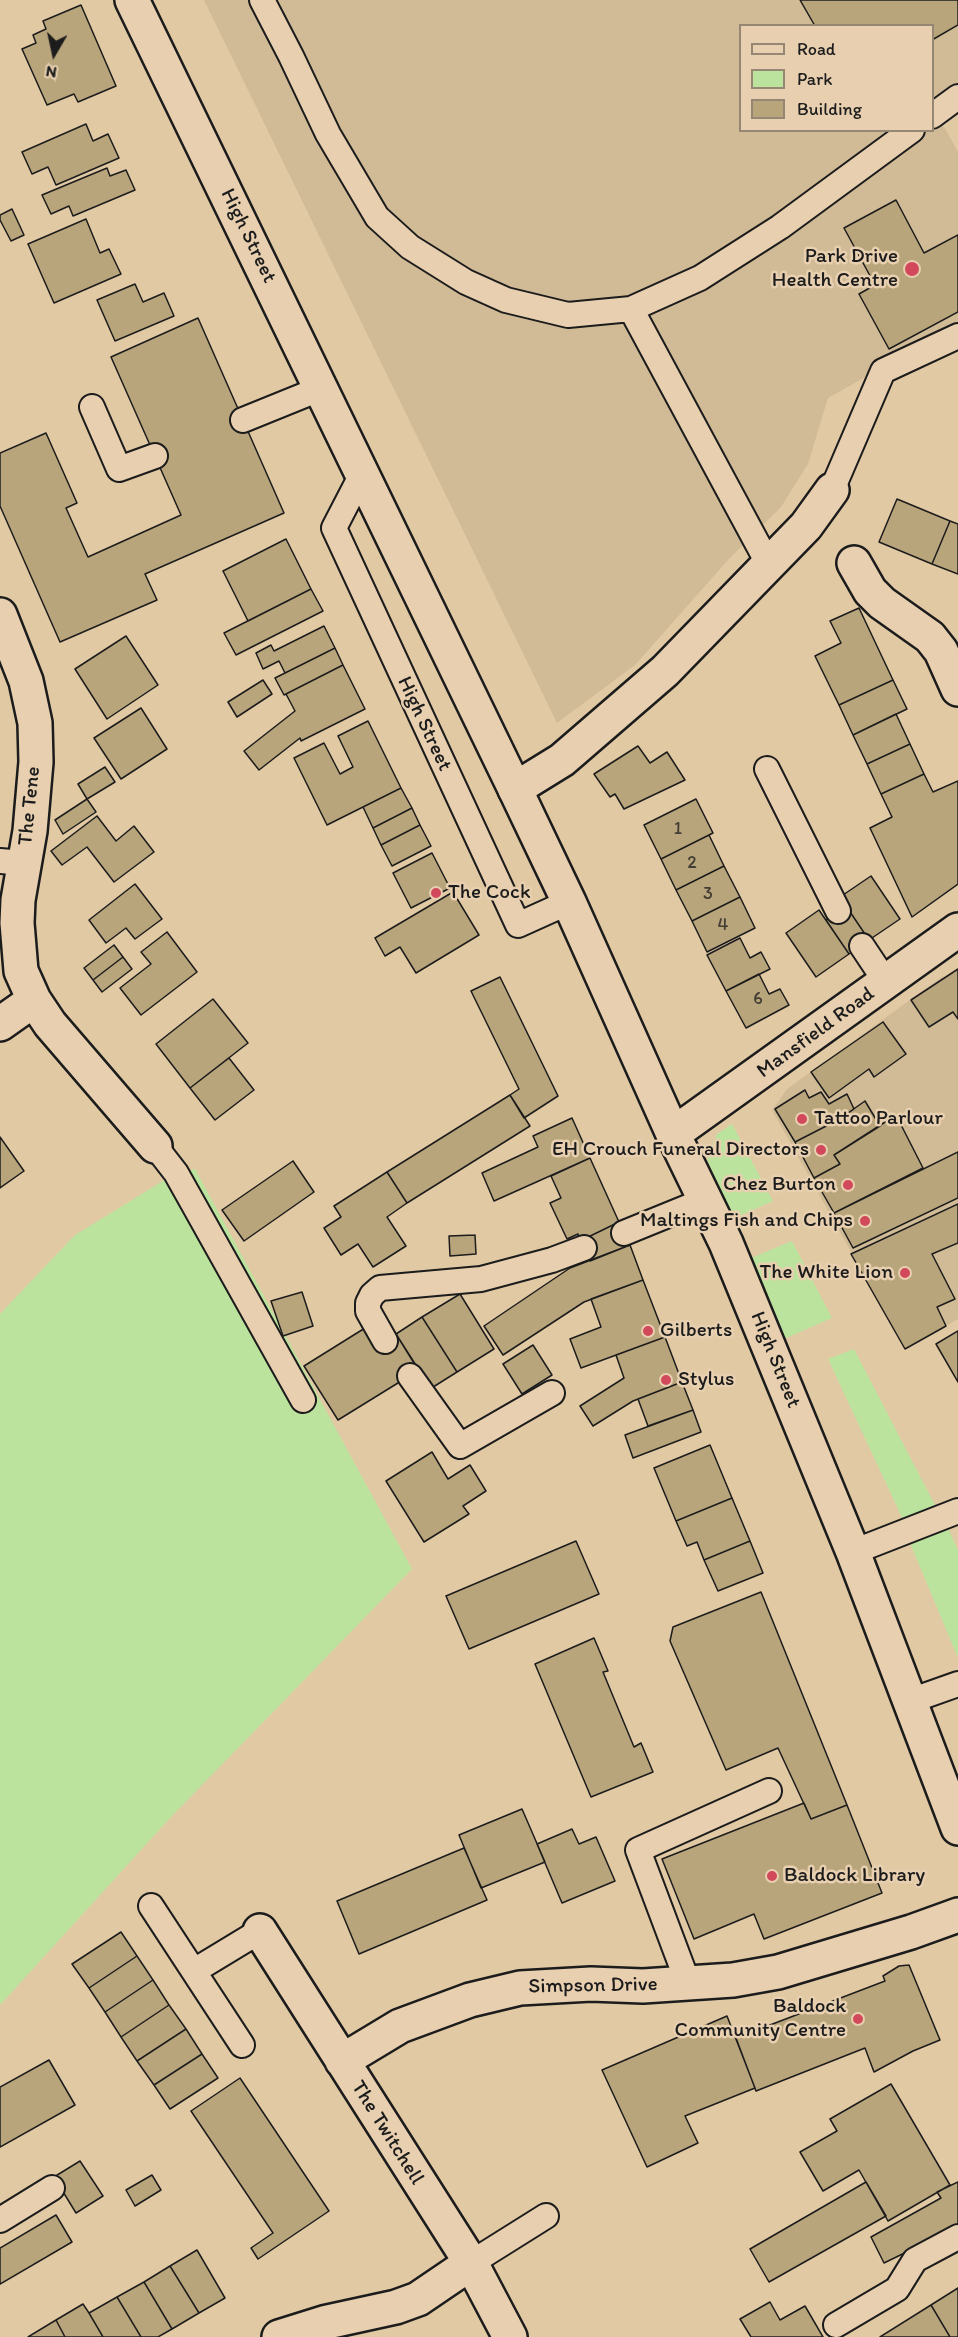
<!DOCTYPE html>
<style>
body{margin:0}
#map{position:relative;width:958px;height:2337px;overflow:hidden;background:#e1c9a4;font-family:Itim,sans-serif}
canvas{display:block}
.legend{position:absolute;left:739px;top:24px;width:195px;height:108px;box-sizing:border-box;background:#e7cfaf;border:2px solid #968774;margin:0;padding:8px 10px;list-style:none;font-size:18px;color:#1c1c1c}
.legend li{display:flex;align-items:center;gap:12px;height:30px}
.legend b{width:30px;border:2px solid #968774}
.north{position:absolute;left:24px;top:24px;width:60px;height:60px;-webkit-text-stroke:4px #e7cfaf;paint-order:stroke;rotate:189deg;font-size:16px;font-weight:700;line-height:24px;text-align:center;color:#1c1c1c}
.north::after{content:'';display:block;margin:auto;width:21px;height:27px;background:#1c1c1c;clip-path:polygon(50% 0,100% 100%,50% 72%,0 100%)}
</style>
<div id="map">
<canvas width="958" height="2337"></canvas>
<ul class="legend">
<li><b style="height:8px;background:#e7cfaf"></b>Road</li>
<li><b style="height:16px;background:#bce39e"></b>Park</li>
<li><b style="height:16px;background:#b9a57b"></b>Building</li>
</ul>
<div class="north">N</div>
</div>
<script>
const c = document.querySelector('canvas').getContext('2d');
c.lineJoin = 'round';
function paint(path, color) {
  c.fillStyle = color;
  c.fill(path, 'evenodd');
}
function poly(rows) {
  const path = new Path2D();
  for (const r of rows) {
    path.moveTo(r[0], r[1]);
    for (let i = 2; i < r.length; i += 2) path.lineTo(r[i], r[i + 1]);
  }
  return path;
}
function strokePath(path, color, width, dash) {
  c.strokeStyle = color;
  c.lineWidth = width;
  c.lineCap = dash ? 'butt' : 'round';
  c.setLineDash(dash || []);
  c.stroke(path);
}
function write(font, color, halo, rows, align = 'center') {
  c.font = font + ' Itim,sans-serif';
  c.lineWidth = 5;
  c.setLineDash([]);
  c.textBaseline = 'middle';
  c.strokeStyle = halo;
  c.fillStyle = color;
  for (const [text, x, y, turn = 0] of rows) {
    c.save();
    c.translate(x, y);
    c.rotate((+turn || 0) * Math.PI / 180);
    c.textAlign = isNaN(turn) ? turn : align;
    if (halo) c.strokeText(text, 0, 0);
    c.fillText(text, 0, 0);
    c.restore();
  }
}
paint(poly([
 [204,0,958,0,958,102,937,114,958,152,958,325,828,398,808,464,781,507,728,560,635,665,557,723],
 [740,26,932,26,932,130,740,130],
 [943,976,958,1002,958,1319,905,1349,772,1110,787,1089]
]), '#d1bb96');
paint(poly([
 [732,1124,773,1201,733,1219,707,1160,717,1134],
 [195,1169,412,1569,170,1818,0,2005,0,1314,75,1235,176,1173],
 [792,1241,832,1318,784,1339,751,1258],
 [854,1349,937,1509,905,1524,828,1359],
 [947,1526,958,1550,958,1658,910,1543]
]), '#bce39e');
const building = poly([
 [800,0,958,0,958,25,932,40,932,26,815,26,800,0],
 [81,5,116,86,78,102,74,94,47,105,22,49,36,43,33,35,46,29,43,21,81,5],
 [86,124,93,141,108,134,119,158,56,185,48,167,32,174,22,152,86,124],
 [107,168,110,176,126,170,135,190,73,216,69,206,51,214,42,195,107,168],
 [896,200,924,253,958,235,958,312,889,349,859,294,875,285,844,228,896,200],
 [12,209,24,235,11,241,0,220,0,215,12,209],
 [86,219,100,253,109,249,121,274,54,303,28,244,86,219],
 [135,284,143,302,164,293,174,316,115,341,97,300,135,284],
 [198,318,284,513,145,574,157,600,60,642,0,506,0,453,46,433,77,503,66,508,88,557,181,515,111,357,198,318],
 [897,499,950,521,932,564,879,542,897,499],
 [950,521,958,524,958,574,932,564,950,521],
 [286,539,311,589,248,621,223,571,286,539],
 [311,589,323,611,236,655,224,633,311,589],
 [859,608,893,680,839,705,815,656,841,643,830,621,859,608],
 [324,626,335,648,285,673,279,661,263,669,256,653,271,645,274,651,324,626],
 [126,636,158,685,107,719,75,669,126,636],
 [335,648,343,665,284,695,275,678,335,648],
 [343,665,365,709,301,741,300,738,259,770,244,751,295,711,286,694,343,665],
 [263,680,272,694,237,717,228,702,263,680],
 [893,680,907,709,853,735,839,705,893,680],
 [141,708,167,749,121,779,94,738,141,708],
 [896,714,910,744,867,764,853,735,896,714],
 [368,721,401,788,327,825,294,758,324,743,340,774,353,767,338,736,368,721],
 [910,744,924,774,881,794,867,764,910,744],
 [638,746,650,763,667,752,685,780,624,809,615,794,610,797,594,774,638,746],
 [105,767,115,782,87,799,78,784,105,767],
 [924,774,933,792,958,781,958,884,912,917,870,828,892,817,881,794,924,774],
 [401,788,412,808,373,828,363,807,401,788],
 [87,799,96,812,63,834,55,820,87,799],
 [696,799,713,833,661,859,644,825,696,799],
 [412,808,420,825,381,845,373,828,412,808],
 [97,816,116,841,134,826,154,852,114,882,87,847,62,865,51,851,97,816],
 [420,825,431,846,392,866,381,845,420,825],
 [709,835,724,866,676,890,661,859,709,835],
 [432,853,450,888,411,908,393,873,432,853],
 [724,866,740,897,692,921,676,890,724,866],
 [871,876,900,919,869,940,840,897,871,876],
 [135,884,162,919,135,939,126,928,106,943,89,920,135,884],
 [453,892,479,935,416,973,400,947,385,956,375,938,453,892],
 [740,897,755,928,707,952,692,921,740,897],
 [846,906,869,940,849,954,826,920,846,906],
 [819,910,849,954,816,977,786,933,819,910],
 [167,932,197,972,141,1015,120,988,151,964,141,952,167,932],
 [740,938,750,958,761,952,770,969,726,991,707,955,740,938],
 [114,945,123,957,93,980,84,968,114,945],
 [123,957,132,969,102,992,93,980,123,957],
 [958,969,958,1019,953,1012,929,1027,911,1000,958,969],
 [759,974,769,994,780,989,789,1005,746,1028,726,991,759,974],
 [500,977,558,1096,524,1118,510,1095,519,1089,471,991,500,977],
 [213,999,248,1043,190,1088,156,1044,213,999],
 [883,1022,906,1054,874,1077,869,1069,829,1098,811,1072,883,1022],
 [229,1058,254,1090,215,1120,190,1088,229,1058],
 [805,1090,809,1098,821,1092,829,1104,847,1094,854,1109,838,1120,795,1142,775,1109,805,1090],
 [510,1095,530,1126,407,1203,387,1172,510,1095],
 [865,1101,880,1126,834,1155,840,1164,814,1178,795,1142,838,1120,865,1101],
 [896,1115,923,1168,834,1213,814,1178,840,1164,834,1155,896,1115],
 [572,1118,590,1158,494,1201,482,1173,538,1147,533,1136,572,1118],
 [0,1137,24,1171,0,1188,0,1137],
 [958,1152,958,1198,853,1248,834,1213,958,1152],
 [590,1158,619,1222,580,1241,578,1234,567,1239,550,1203,561,1198,551,1176,590,1158],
 [293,1161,314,1192,244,1241,222,1210,293,1161],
 [387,1172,407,1203,387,1217,406,1246,373,1267,358,1244,341,1255,324,1228,341,1217,334,1206,387,1172],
 [958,1204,958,1243,932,1254,955,1299,937,1307,946,1326,905,1349,851,1254,958,1204],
 [619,1222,630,1245,590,1261,580,1241,619,1222],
 [475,1235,476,1254,450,1256,449,1236,475,1235],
 [630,1245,643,1280,584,1302,503,1355,484,1326,570,1268,630,1245],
 [643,1280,665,1337,581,1368,570,1339,601,1327,591,1299,643,1280],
 [302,1292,313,1326,283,1336,271,1301,302,1292],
 [460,1294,494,1349,457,1372,422,1317,460,1294],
 [422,1317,457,1372,430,1389,396,1334,422,1317],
 [365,1328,376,1346,396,1334,419,1370,338,1420,304,1366,365,1328],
 [958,1331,958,1382,936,1344,958,1331],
 [665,1337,682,1382,633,1401,593,1426,580,1406,624,1378,616,1355,665,1337],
 [533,1345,552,1375,522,1394,503,1364,533,1345],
 [682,1382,693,1410,648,1426,638,1399,682,1382],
 [693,1410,701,1432,633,1458,625,1435,693,1410],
 [710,1445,732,1498,676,1521,654,1468,710,1445],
 [432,1452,448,1479,470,1465,486,1491,463,1506,469,1514,424,1542,386,1481,432,1452],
 [732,1498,750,1541,704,1560,697,1542,687,1546,676,1521,732,1498],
 [576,1541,599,1594,469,1649,446,1596,576,1541],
 [750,1541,763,1573,718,1591,704,1560,750,1541],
 [761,1592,847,1805,811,1819,778,1748,726,1770,670,1641,673,1627,761,1592],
 [594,1638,608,1671,603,1672,634,1747,641,1743,653,1772,591,1797,535,1664,594,1638],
 [804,1803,811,1819,847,1805,882,1893,764,1939,754,1914,694,1939,662,1859,804,1803],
 [522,1809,545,1862,481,1888,459,1835,522,1809],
 [572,1829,579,1844,596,1837,615,1881,562,1903,537,1844,572,1829],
 [464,1848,487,1900,359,1954,337,1901,464,1848],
 [121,1932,137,1956,89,1988,72,1964,121,1932],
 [137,1956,153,1980,105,2012,89,1988,137,1956],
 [909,1965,940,2040,913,2051,874,2072,865,2048,756,2091,736,2038,885,1981,883,1976,899,1966,909,1965],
 [153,1980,169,2005,121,2037,105,2012,153,1980],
 [169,2005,186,2029,137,2061,121,2037,169,2005],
 [727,2016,755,2088,685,2116,698,2143,647,2167,602,2070,727,2016],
 [186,2029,202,2054,154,2085,137,2061,186,2029],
 [202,2054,218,2078,170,2109,154,2085,202,2054],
 [49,2060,75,2105,0,2147,0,2087,49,2060],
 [240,2078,329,2211,258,2259,251,2248,273,2233,191,2111,240,2078],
 [891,2084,950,2185,888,2221,859,2170,823,2191,800,2152,837,2131,830,2119,891,2084],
 [80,2161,103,2196,76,2213,54,2177,80,2161],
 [152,2175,161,2190,135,2206,126,2190,152,2175],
 [866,2182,886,2216,769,2282,750,2249,866,2182],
 [958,2182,958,2227,884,2263,871,2237,941,2198,937,2192,958,2182],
 [56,2215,72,2242,0,2284,0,2248,56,2215],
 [197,2250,225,2298,199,2313,170,2266,197,2250],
 [170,2266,199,2313,172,2329,144,2282,170,2266],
 [144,2282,172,2329,158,2337,141,2337,117,2297,144,2282],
 [958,2288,958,2337,950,2337,931,2305,958,2288],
 [117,2297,141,2337,103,2337,89,2313,117,2297],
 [770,2302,780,2320,805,2306,823,2337,751,2337,740,2319,770,2302],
 [83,2304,89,2313,103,2337,65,2337,56,2320,83,2304],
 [931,2305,950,2337,880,2337,931,2305],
 [56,2320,65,2337,28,2337,56,2320]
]);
paint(building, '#b9a57b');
strokePath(building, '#1c1c1c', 1.5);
const lane = poly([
 [262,0,291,56,328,134,377,217,410,247,466,282,506,300,568,315,631,309,700,278,780,227,912,130],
 [932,116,958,97],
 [631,309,769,565],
 [92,407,119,469,155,456],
 [243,420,322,388],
 [363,472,334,528,518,925,569,902],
 [832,490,883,371,958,336],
 [767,769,838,911],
 [0,861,23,863],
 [862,946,886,982],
 [155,1146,176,1173,303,1400],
 [624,1233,705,1200],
 [385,1341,368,1311,368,1303,372,1295,380,1288,481,1279,552,1260,584,1248],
 [410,1376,460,1446,552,1393],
 [853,1552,958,1511],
 [910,1701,958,1684],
 [151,1906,242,2045],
 [194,1971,260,1931],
 [688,1983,638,1850,769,1791],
 [0,2220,52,2188],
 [471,2263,546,2216],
 [836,2325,897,2289,915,2260,958,2237]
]);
const street = poly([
 [854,563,870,591,882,603,930,637,941,651,958,689],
 [0,615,26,681,35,723,36,762,30,831,18,900,17,923,21,971,34,1000,50,1024,155,1146],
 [515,789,562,760,665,671,806,526,832,490],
 [0,1024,34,1000],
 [673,1134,958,930],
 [260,1931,471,2263,510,2337],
 [342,2061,400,2026,470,2000,520,1988,591,1984,643,1986,733,1980,778,1972,911,1932,958,1915],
 [279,2337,327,2322,396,2307,418,2299,471,2263]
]);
const secondary = poly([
 [132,0,515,789,569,902,673,1134,726,1243,853,1552,958,1828]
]);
strokePath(lane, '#1c1c1c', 28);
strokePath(street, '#1c1c1c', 38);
strokePath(secondary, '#1c1c1c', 38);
strokePath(lane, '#e7cfaf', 24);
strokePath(street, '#e7cfaf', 33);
strokePath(secondary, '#e7cfaf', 33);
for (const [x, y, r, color] of [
 [912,269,8,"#d1495b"],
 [436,893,6,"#d1495b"],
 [802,1119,6,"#d1495b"],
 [821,1150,6,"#d1495b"],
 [848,1185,6,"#d1495b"],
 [865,1221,6,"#d1495b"],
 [905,1273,6,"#d1495b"],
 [648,1331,6,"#d1495b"],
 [666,1380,6,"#d1495b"],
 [772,1876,6,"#d1495b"],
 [858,2019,6,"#d1495b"]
]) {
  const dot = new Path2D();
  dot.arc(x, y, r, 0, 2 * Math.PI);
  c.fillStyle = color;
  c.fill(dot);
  strokePath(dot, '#e7cfaf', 2);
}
write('18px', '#433e34', null, [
 ["1",678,829],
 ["2",692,863],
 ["3",708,894],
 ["4",723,925],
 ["6",758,999]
]);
write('21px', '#1c1c1c', '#e7cfaf', [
 ["High Street",248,236,64],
 ["High Street",424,724,65],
 ["The Tene",30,806,-84],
 ["Mansfield Road",816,1033,-36],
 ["High Street",775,1360,68],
 ["Simpson Drive",593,1986,-1],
 ["The Twitchell",387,2133,58]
]);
write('21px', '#1c1c1c', '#e7cfaf', [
 ["Park Drive",898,257],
 ["Health Centre",898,281],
 ["The Cock",448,893,"left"],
 ["Tattoo Parlour",814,1119,"left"],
 ["EH Crouch Funeral Directors",809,1150],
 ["Chez Burton",836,1185],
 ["Maltings Fish and Chips",853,1221],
 ["The White Lion",893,1273],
 ["Gilberts",660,1331,"left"],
 ["Stylus",678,1380,"left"],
 ["Baldock Library",784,1876,"left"],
 ["Baldock",846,2007],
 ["Community Centre",846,2031]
], 'right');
</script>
